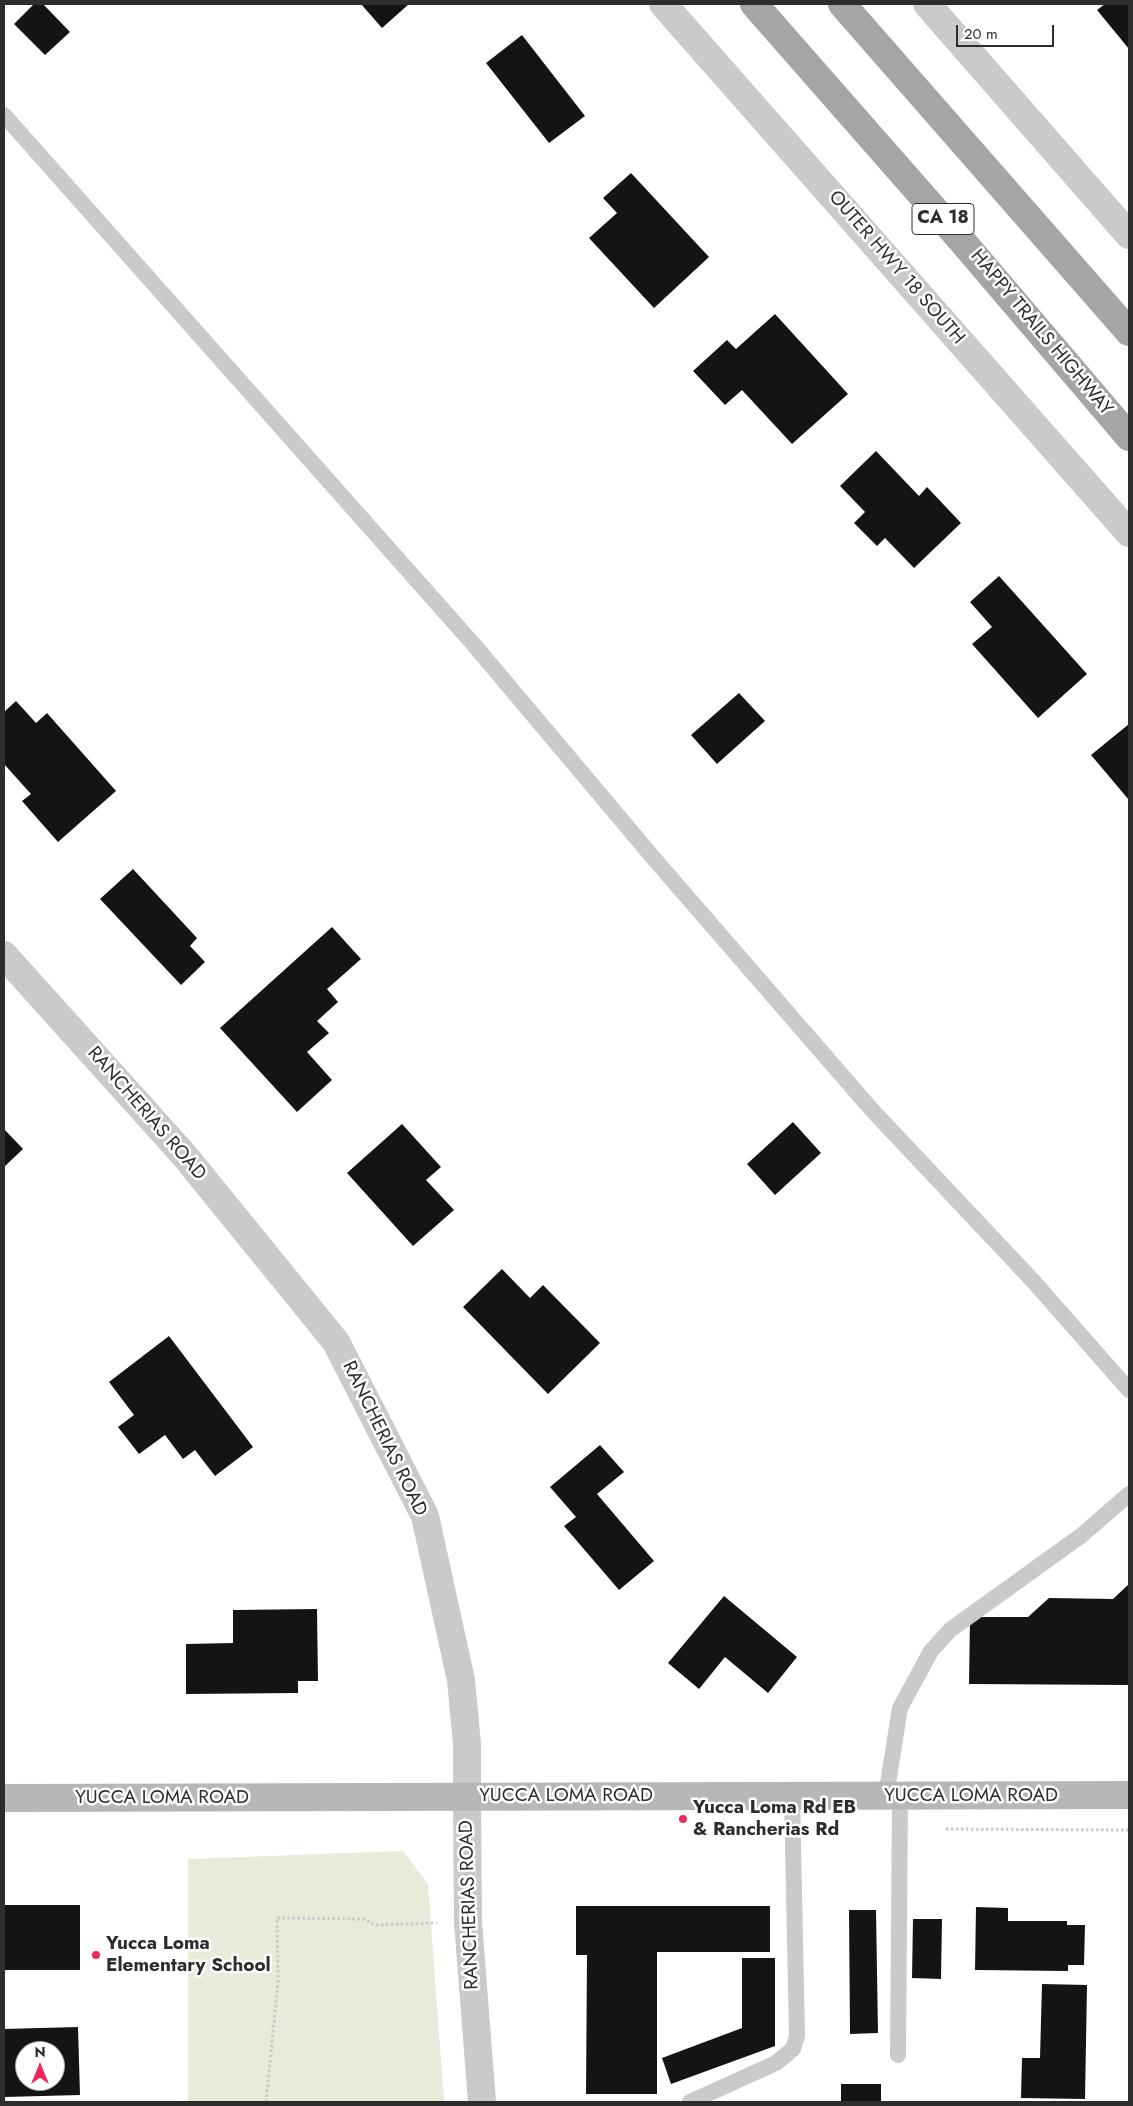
<!DOCTYPE html>
<style>
body{margin:0}
#map{position:relative;width:1133px;height:2106px;overflow:hidden;background:#fff;font-family:Jost,sans-serif}
canvas{display:block}
.frame{position:absolute;inset:0;border:5px solid #2d2d2d;pointer-events:none}
.north{position:absolute;left:15px;top:2041px;width:50px;height:50px;box-sizing:border-box;background:#fff;border:1px solid #ababab;border-radius:50%;rotate:0deg;font-size:14px;font-weight:700;line-height:20px;text-align:center;color:#2d2d2d}
.north::after{content:'';display:block;margin:auto;width:18px;height:22px;background:#e92a5b;clip-path:polygon(50% 0,100% 100%,50% 72%,0 100%)}
.scale{position:absolute;left:956px;top:25px;width:98px;height:22px;box-sizing:border-box;border:2px solid #2d2d2d;border-top:0;padding-left:6px;font-size:15px;line-height:18px;white-space:nowrap;color:#2d2d2d;-webkit-text-stroke:4px #fff;paint-order:stroke}
</style>
<div id="map">
<canvas width="1133" height="2106"></canvas>
<div class="frame"></div>
<div class="north">N</div>
<div class="scale">20 m</div>
</div>
<script>
const c = document.querySelector('canvas').getContext('2d');
c.lineJoin = 'round';
function paint(path, color) {
  c.fillStyle = color;
  c.fill(path, 'evenodd');
}
function poly(rows) {
  const path = new Path2D();
  for (const r of rows) {
    path.moveTo(r[0], r[1]);
    for (let i = 2; i < r.length; i += 2) path.lineTo(r[i], r[i + 1]);
  }
  return path;
}
function strokePath(path, color, width, dash) {
  c.strokeStyle = color;
  c.lineWidth = width;
  c.lineCap = dash ? 'butt' : 'round';
  c.setLineDash(dash || []);
  c.stroke(path);
}
function write(font, color, halo, rows, align = 'center') {
  c.font = font + ' Jost,sans-serif';
  c.lineWidth = 5;
  c.setLineDash([]);
  c.textBaseline = 'middle';
  c.strokeStyle = halo;
  c.fillStyle = color;
  for (const [text, x, y, turn = 0] of rows) {
    c.save();
    c.translate(x, y);
    c.rotate((+turn || 0) * Math.PI / 180);
    c.textAlign = isNaN(turn) ? turn : align;
    if (halo) c.strokeText(text, 0, 0);
    c.fillText(text, 0, 0);
    c.restore();
  }
}
paint(poly([
 [403,1851,428,1884,444,2102,188,2102,188,1859]
]), '#e6ebda');
paint(poly([
 [34,4,43,4,70,32,45,55,14,24],
 [361,4,409,4,382,28],
 [1105,4,1129,4,1129,49,1097,10],
 [522,35,585,116,549,143,486,63],
 [631,173,709,257,654,308,589,238,617,213,603,198],
 [775,314,848,394,792,444,742,390,725,405,693,371,727,340,736,349],
 [876,451,919,496,927,487,961,523,914,568,885,538,877,546,854,523,865,512,840,486],
 [999,576,1087,674,1038,718,972,644,992,627,970,602],
 [739,693,765,721,717,764,691,735],
 [16,701,36,723,47,713,116,791,58,842,22,801,31,794,4,764,4,712],
 [1129,724,1129,800,1091,755],
 [133,869,197,938,190,946,205,962,181,985,100,899],
 [332,927,361,959,327,989,338,1002,317,1021,329,1033,307,1052,332,1080,297,1112,220,1028],
 [793,1122,821,1153,775,1195,747,1164],
 [402,1124,441,1167,426,1180,454,1210,413,1246,347,1173],
 [4,1129,23,1149,4,1167],
 [502,1269,530,1298,543,1285,600,1343,548,1394,463,1307],
 [169,1336,253,1447,215,1476,195,1450,183,1459,165,1435,139,1454,118,1427,134,1415,109,1382],
 [600,1445,624,1472,597,1494,654,1561,619,1590,564,1526,576,1517,550,1487],
 [1129,1584,1129,1685,969,1684,970,1617,1028,1617,1049,1598,1113,1599],
 [724,1596,797,1657,768,1693,725,1657,699,1689,668,1663],
 [317,1609,318,1681,298,1681,298,1693,186,1694,186,1644,233,1643,233,1610],
 [4,1905,80,1905,80,1970,4,1970],
 [576,1906,770,1906,770,1952,657,1952,657,2094,586,2094,587,1955,576,1955],
 [976,1907,1008,1908,1008,1921,1067,1921,1067,1925,1085,1925,1084,1965,1068,1965,1068,1971,975,1970],
 [849,1910,876,1910,878,2033,850,2034],
 [913,1919,942,1919,941,1979,912,1978],
 [742,1958,775,1958,775,2046,671,2084,662,2058,742,2028],
 [1042,1984,1087,1985,1085,2099,1021,2098,1022,2058,1040,2058],
 [78,2027,80,2095,4,2097,4,2029],
 [25,2051,55,2051,55,2081,25,2081],
 [841,2084,881,2084,881,2102,841,2102]
]), '#141414');
strokePath(poly([
 [946,1829,1129,1830],
 [266,2102,278,1982,277,1918,364,1919,375,1925,437,1923]
]), '#cacaca', 3, [2.5, 2.5]);
strokePath(poly([
 [4,115,475,646,656,861,872,1110,1034,1282,1129,1390],
 [886,1796,900,1708,931,1651,950,1630,1082,1535,1129,1494],
 [898,2055,900,1796],
 [690,2102,776,2063,793,2049,797,2036,792,1796]
]), '#cacaca', 16);
strokePath(poly([
 [467,1797,468,1922,482,2102]
]), '#cacaca', 28);
strokePath(poly([
 [663,4,1129,533],
 [927,4,1129,235],
 [4,955,184,1155,336,1342,425,1516,461,1680,467,1744,467,1797]
]), '#cacaca', 28);
strokePath(poly([
 [4,1798,1129,1795]
]), '#b7b7b7', 28);
strokePath(poly([
 [754,4,962,241,1129,437],
 [842,4,1129,332]
]), '#a5a5a5', 28);
for (const [x, y, r, color] of [
 [683,1819,5,"#e92a5b"],
 [96,1955,5,"#e92a5b"]
]) {
  const dot = new Path2D();
  dot.arc(x, y, r, 0, 2 * Math.PI);
  c.fillStyle = color;
  c.fill(dot);
  strokePath(dot, '#fff', 2);
}
for (const [x, y, w] of [
 [943,219,62]
]) {
  const box = new Path2D();
  box.roundRect(x - w / 2, y - 15.5, w, 31, 4);
  c.fillStyle = '#fff';
  c.fill(box);
  strokePath(box, '#2d2d2d', 1);
}
write('bold 18px', '#2d2d2d', null, [
 ["CA 18",943,219]
]);
write('19px', '#2d2d2d', '#fff', [
 ["OUTER HWY 18 SOUTH",896,268,49],
 ["HAPPY TRAILS HIGHWAY",1041,333,50],
 ["RANCHERIAS ROAD",146,1114,49],
 ["RANCHERIAS ROAD",384,1439,64],
 ["YUCCA LOMA ROAD",566,1796],
 ["YUCCA LOMA ROAD",971,1796],
 ["YUCCA LOMA ROAD",162,1798],
 ["RANCHERIAS ROAD",470,1905,-92]
]);
write('bold 19px', '#2d2d2d', '#fff', [
 ["Yucca Loma Rd EB",693,1808],
 ["& Rancherias Rd",693,1830],
 ["Yucca Loma",106,1944],
 ["Elementary School",106,1966]
], 'left');
</script>
